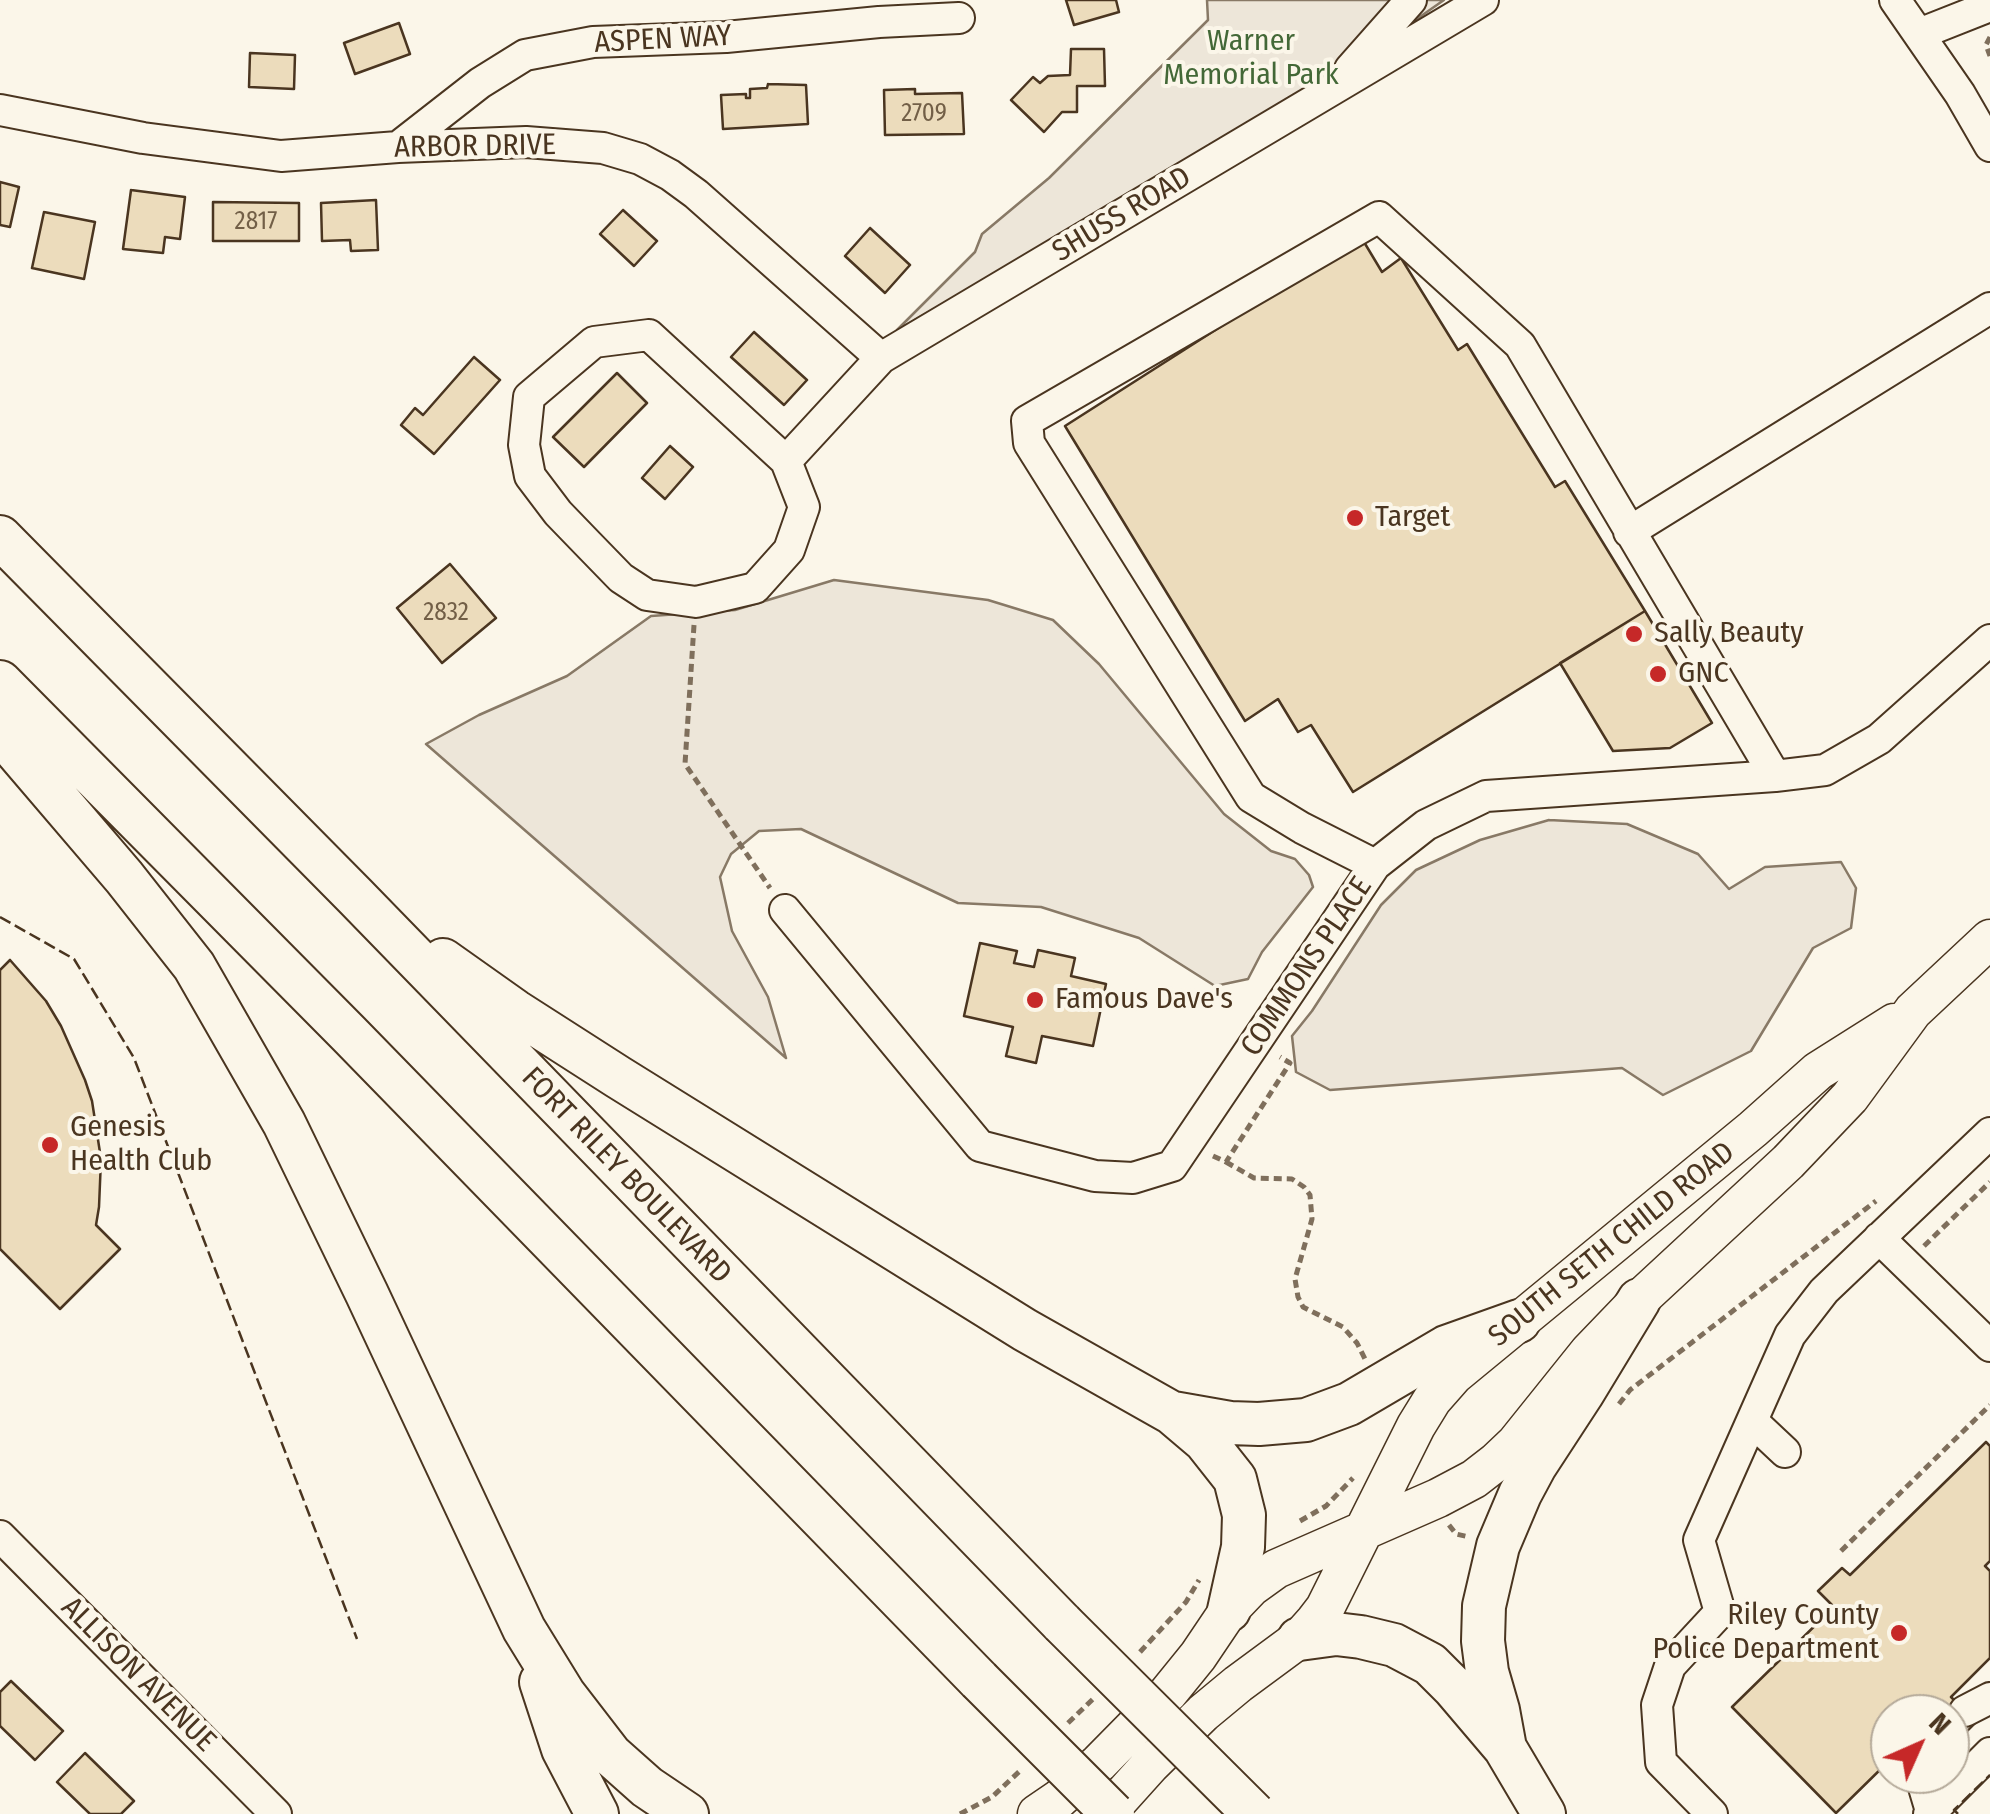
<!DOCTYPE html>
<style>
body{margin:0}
#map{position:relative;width:1990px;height:1814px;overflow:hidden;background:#fbf6e9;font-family:"Fira Sans Condensed",sans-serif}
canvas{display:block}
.north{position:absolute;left:1870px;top:1694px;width:100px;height:100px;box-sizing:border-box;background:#fbf6e9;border:2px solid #b4a999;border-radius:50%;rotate:45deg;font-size:28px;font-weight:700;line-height:40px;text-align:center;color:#4a3520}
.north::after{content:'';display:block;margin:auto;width:35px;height:45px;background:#c62828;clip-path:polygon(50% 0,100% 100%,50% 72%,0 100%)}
</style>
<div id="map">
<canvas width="1990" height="1814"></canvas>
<div class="north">N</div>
</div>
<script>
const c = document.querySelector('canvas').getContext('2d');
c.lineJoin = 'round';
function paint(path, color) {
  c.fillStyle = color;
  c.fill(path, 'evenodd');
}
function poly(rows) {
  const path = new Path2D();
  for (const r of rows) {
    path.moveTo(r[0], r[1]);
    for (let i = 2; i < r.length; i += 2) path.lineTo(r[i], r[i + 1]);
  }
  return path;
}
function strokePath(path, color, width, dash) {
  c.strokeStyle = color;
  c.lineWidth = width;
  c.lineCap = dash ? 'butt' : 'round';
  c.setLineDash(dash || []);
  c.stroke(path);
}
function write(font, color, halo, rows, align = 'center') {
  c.font = font + ' "Fira Sans Condensed",sans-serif';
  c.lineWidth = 8;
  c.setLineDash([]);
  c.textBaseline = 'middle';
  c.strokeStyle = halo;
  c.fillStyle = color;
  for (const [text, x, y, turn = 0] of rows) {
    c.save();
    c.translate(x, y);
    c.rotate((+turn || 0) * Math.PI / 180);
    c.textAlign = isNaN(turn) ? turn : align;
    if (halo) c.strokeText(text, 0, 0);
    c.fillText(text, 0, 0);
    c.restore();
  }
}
const green = poly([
 [1207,0,1444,0,1311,93,897,330,975,252,982,234,1049,178,1208,20,1207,0],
 [834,580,988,600,1053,620,1099,664,1224,814,1271,851,1295,859,1309,875,1313,887,1262,952,1248,979,1215,986,1139,938,1041,907,958,903,801,829,759,831,731,854,720,877,732,931,768,997,786,1058,426,744,479,715,567,676,651,616,735,610,834,580],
 [1549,820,1627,824,1698,854,1729,889,1765,867,1841,862,1856,888,1851,928,1813,948,1751,1051,1663,1095,1622,1068,1330,1090,1296,1072,1292,1036,1312,1011,1381,905,1416,870,1480,840,1549,820]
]);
paint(green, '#ede6d9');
strokePath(green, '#887966', 2.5);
const building = poly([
 [1066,0,1116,0,1119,12,1074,25,1066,0],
 [399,23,410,54,355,74,344,43,399,23],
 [1071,49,1104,49,1105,86,1077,86,1077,112,1062,112,1044,132,1011,100,1033,77,1040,83,1048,76,1070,75,1071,49],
 [250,53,295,55,294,89,249,87,250,53],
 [768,84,806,85,808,124,723,129,721,95,746,94,746,98,750,98,750,89,767,88,768,84],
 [915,89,915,94,962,93,964,134,885,135,884,90,915,89],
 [0,182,19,187,10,227,0,225,0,182],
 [131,190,185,197,180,239,165,237,163,253,123,249,131,190],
 [376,200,378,250,351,251,350,240,322,241,321,203,376,200],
 [213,202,299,203,299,241,213,241,213,202],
 [623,210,657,241,634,266,600,234,623,210],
 [44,212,95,222,84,279,32,268,44,212],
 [870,228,910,265,885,293,845,256,870,228],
 [1361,237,1382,272,1401,258,1458,350,1467,344,1555,487,1565,481,1645,611,1353,792,1311,725,1298,732,1278,699,1245,721,1065,426,1361,237],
 [754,332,807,380,784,405,731,357,754,332],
 [474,357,500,380,434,454,401,425,415,408,423,415,474,357],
 [617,373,647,403,584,467,553,437,617,373],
 [670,446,693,467,665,499,642,478,670,446],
 [450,564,496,618,442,663,397,608,450,564],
 [1645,611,1712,723,1670,748,1613,751,1560,663,1645,611],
 [980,943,1017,951,1014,963,1034,967,1038,950,1075,958,1071,976,1106,984,1093,1046,1042,1036,1036,1063,1006,1056,1013,1027,964,1016,980,943],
 [10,960,46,1001,61,1026,85,1080,92,1101,101,1159,99,1207,96,1225,120,1249,60,1309,0,1249,0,970,10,960],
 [1986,1442,1990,1446,1990,1561,1985,1566,1990,1571,1990,1658,1951,1697,1976,1722,1950,1748,1950,1714,1890,1714,1890,1760,1836,1813,1732,1707,1834,1607,1818,1591,1842,1568,1850,1575,1986,1442],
 [11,1681,63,1731,35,1760,0,1726,0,1692,11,1681],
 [85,1753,134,1801,121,1814,90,1814,57,1782,85,1753]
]);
paint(building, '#ecdcbc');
strokePath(building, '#4a3520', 2.5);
strokePath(poly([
 [1950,1725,1965,1711]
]), '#d8cfc1', 30, [30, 15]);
const minor = poly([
 [1895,0,1960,94,1990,146],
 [1919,34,1990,6],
 [1350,69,1411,0],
 [0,110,143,138,281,156,398,147,526,142,603,148,640,159,670,175,696,194,881,358],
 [398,147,480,83,525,55,593,42,726,37,879,22,959,18],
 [649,335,786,461,804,507,789,550,755,588,696,602,647,595,621,578,587,543,558,513,530,476,524,445,529,397,594,342,649,335],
 [786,461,881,358,1483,0],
 [1629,532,1990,308],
 [1375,865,1302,828,1251,797,1029,443,1027,421,1379,217,1520,345,1775,776],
 [785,910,980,1146,1095,1176,1133,1178,1172,1166,1375,865,1426,825,1486,796,1775,776,1825,770,1879,739,1990,640],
 [1879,1238,1990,1346],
 [1752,1421,1785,1452],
 [0,1536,276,1814],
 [1965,1711,1990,1698],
 [1920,1774,1931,1811],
 [1712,1814,1661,1762,1657,1705,1670,1666,1720,1612,1699,1540,1790,1335,1824,1291,1990,1133],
 [1929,1814,1990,1753]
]);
const major = poly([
 [1037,1814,1059,1799,1099,1763,1168,1693,1198,1656,1229,1610,1251,1587,1276,1569,1438,1498,1474,1479,1496,1462,1516,1443,1589,1352,1639,1300,1788,1162,1850,1097,1913,1011,1990,939],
 [1106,1814,1150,1765,1203,1713,1238,1684,1299,1639,1315,1621,1325,1608,1416,1426,1432,1400,1454,1375,1753,1129,1818,1071,1894,1023]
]);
const highway = poly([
 [0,537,355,896,1062,1623],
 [0,682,349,1034,979,1680],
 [0,732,124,877,194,966,284,1123,367,1294,524,1629,564,1694,611,1755,647,1787,687,1814],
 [443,960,515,1011,618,1077,1025,1330,1172,1413,1205,1441,1235,1479,1244,1515,1243,1547,1229,1610],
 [1173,1413,1230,1423,1259,1424,1306,1420,1349,1404,1446,1347,1519,1321],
 [1299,1639,1336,1634,1361,1637,1394,1645,1430,1664,1454,1688,1505,1748,1544,1814],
 [541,1682,563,1749,597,1814],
 [1505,1748,1498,1710,1487,1672,1483,1641,1484,1606,1498,1546,1520,1494,1535,1466,1582,1394,1639,1300]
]);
strokePath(minor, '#4a3520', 34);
strokePath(major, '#4a3520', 41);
strokePath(highway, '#4a3520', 46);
strokePath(poly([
 [1990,37,1986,45,1990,56],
 [694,625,685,764,770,888],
 [1213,1156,1226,1162,1290,1063,1280,1057],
 [1226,1162,1254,1178,1292,1179,1304,1187,1310,1195,1312,1219,1295,1279,1298,1297,1303,1307,1343,1327,1357,1343,1365,1359],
 [1924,1246,1990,1182],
 [1619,1404,1630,1390,1876,1201],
 [1300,1521,1326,1506,1353,1478],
 [1449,1525,1456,1534,1469,1537],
 [1841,1551,1990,1405],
 [1140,1652,1186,1602,1199,1580],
 [1068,1723,1093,1699],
 [960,1814,992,1797,1022,1769]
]), '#7f6f5c', 5, [8, 5]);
strokePath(minor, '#fbf6e9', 30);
strokePath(major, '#fbf6e9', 38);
strokePath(highway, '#fbf6e9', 42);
const highwayBridge = poly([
 [1062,1623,1254,1814],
 [979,1680,1113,1814]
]);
strokePath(highwayBridge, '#4a3520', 46, []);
strokePath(highwayBridge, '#fbf6e9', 42);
strokePath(poly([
 [0,917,74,959,134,1058,357,1639],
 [1958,1814,1954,1810,1990,1775]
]), '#4a3520', 2.5, [12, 5]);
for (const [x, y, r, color] of [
 [1355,518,10,"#c62828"],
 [1634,634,10,"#c62828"],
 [1658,674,10,"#c62828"],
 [1035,1000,10,"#c62828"],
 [50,1145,10,"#c62828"],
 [1899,1633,10,"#c62828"]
]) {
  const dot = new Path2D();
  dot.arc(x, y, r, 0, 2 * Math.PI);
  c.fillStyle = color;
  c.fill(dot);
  strokePath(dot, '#fbf6e9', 4);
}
write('25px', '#725f47', null, [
 ["2709",924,114],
 ["2817",256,222],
 ["2832",446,613]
]);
write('30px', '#4a3520', '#fbf6e9', [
 ["ASPEN WAY",663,40,-3],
 ["ARBOR DRIVE",475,147,-1],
 ["SHUSS ROAD",1122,215,-31],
 ["COMMONS PLACE",1307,967,-56],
 ["FORT RILEY BOULEVARD",626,1176,46],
 ["SOUTH SETH CHILD ROAD",1612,1245,-39],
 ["ALLISON AVENUE",138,1675,45]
]);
write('30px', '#436837', '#fbf6e9', [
 ["Warner",1251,42],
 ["Memorial Park",1251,76]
]);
write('30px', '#4a3520', '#fbf6e9', [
 ["Target",1375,518],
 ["Sally Beauty",1654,634],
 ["GNC",1678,674],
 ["Famous Dave's",1055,1000],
 ["Genesis",70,1128],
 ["Health Club",70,1162],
 ["Riley County",1879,1616,"right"],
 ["Police Department",1879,1650,"right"]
], 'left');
</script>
